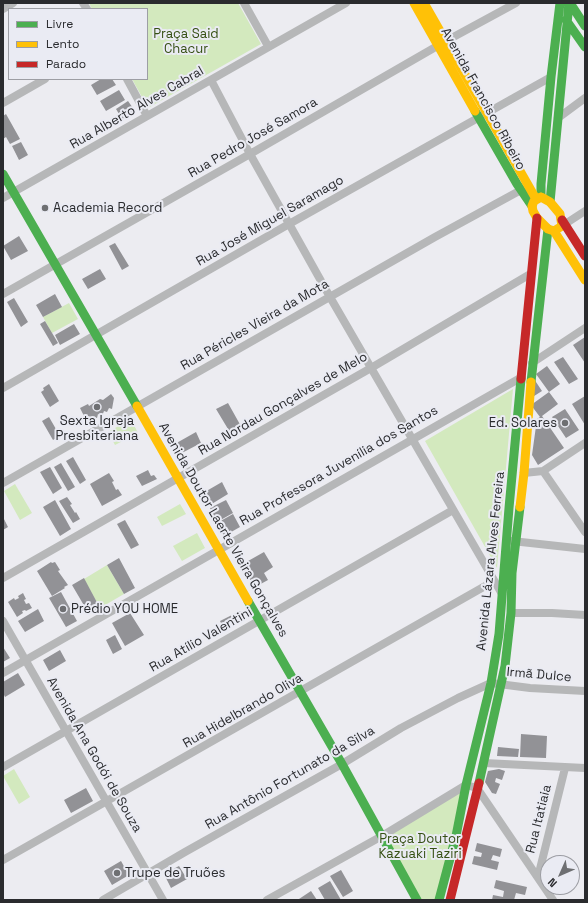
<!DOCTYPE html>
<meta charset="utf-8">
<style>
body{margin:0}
#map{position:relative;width:588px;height:903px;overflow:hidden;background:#ececf1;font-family:"Space Grotesk",sans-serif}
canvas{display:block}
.frame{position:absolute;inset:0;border:4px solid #2a2b2e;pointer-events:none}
.legend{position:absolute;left:8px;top:8px;width:140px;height:72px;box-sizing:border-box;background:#eaebf3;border:1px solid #9d9ea4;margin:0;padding:5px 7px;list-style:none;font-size:12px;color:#2a2b2e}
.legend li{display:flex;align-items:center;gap:8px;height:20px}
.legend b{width:20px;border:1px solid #9d9ea4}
.north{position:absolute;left:540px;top:855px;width:40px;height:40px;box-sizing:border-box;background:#eaebf3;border:1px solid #9d9ea4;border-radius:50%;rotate:225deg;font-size:11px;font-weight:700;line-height:16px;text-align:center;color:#2a2b2e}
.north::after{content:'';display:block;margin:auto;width:14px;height:18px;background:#6e6f72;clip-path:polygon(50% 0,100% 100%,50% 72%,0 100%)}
</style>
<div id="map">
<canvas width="588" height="903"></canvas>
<div class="frame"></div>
<ul class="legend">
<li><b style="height:5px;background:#4caf50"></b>Livre</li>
<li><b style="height:5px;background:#ffc107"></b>Lento</li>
<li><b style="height:5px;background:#c62828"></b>Parado</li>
</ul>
<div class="north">N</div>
</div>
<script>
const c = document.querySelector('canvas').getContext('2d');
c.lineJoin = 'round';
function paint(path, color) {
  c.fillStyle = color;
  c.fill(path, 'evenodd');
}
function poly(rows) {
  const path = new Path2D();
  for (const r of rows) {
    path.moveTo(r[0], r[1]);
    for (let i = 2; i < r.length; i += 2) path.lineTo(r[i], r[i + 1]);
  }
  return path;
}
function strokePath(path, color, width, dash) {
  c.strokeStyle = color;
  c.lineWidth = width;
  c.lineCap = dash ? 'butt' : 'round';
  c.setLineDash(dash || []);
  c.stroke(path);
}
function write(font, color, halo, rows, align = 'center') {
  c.font = font + ' "Space Grotesk",sans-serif';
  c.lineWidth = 4;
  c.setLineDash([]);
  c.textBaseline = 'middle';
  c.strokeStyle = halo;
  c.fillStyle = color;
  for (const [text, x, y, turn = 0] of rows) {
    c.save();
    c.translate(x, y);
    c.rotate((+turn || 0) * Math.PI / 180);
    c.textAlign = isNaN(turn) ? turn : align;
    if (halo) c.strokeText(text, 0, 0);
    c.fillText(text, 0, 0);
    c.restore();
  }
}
paint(poly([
 [89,3,238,3,261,44,148,108,132,79,147,79,147,9,92,9],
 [69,303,78,319,52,333,43,317],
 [513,389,497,568,425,441],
 [131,419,138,433,115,445,108,432],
 [15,484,32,513,20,520,4,491],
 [180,504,186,514,162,526,157,517],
 [197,533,205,548,182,561,173,546],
 [107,565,124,594,100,608,84,579],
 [14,769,30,797,19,804,3,776],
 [465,785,437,900,417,900,382,836]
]), '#d3e9be');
paint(poly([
 [101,79,112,79,116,85,97,95,91,85],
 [119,90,125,100,106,111,100,101],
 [128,101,135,111,122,119,116,109],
 [6,114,20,139,10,144,6,137,3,139,3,116],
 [21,142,28,155,19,160,12,146],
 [19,236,28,251,11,260,3,246],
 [115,243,129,266,122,270,109,246],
 [100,269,106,279,88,289,82,279],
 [55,294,62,307,43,317,36,305],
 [14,298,28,322,21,327,7,302],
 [45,321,58,343,53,346,40,324],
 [74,324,80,334,60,345,55,335],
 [585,337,585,363,573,345],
 [563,357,578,379,569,384,554,362],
 [547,366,560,384,549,392,536,374],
 [534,379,542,391,531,398],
 [49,384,59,401,50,407,41,392,44,390,43,388],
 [549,392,558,404,542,416,564,448,538,465,532,455,537,419,540,417,531,405],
 [111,394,114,398,112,409,109,408,107,412,104,411,102,416,98,414,97,418,93,417,92,420,86,420,80,408,88,404,89,406,100,399,103,400],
 [585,396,585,425,572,404],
 [228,403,242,428,231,434,216,409],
 [565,409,579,430,566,438,552,417],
 [49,417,60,436,53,440,42,421],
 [196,432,201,443,178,455,173,445],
 [73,457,86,480,80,484,66,461],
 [61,463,75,487,68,491,54,467],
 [50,467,62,488,53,494,40,472],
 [148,470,151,476,154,475,157,479,142,486,136,476],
 [109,473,114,481,112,482,116,490,118,489,122,495,102,506,90,484],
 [222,482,228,494,210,505,203,493],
 [67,497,72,504,70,505,75,513,76,512,80,519,73,523,59,501],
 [55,500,71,529,60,536,43,507],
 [226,500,233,513,217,522,210,508],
 [233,514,240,527,224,536,217,523],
 [3,517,8,527,3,530],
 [125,520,139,545,131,549,117,524],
 [264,552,273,567,264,573,268,580,257,586,253,579,250,580,241,565],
 [119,558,135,588,124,594,107,565],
 [51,562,52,563,55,562,60,570,58,571,68,585,64,587,65,588,52,596,37,571],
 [84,578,100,608,89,614,72,585],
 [61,592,77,621,66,627,49,598],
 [23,593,26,599,24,600,26,604,29,603,32,608,26,611,25,610,22,611,23,613,17,617,8,602,14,598,15,600,19,598,18,596],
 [38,609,44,621,25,632,18,621],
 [240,611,244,619,224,629,220,621],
 [130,613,144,635,125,646,112,623],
 [115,635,122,649,113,654,106,640],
 [3,647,10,658,3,662],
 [60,650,66,661,49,671,43,660],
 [18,673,25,685,5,697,3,693,3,682],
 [521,734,547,736,546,758,520,757],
 [498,747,519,749,518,757,497,756],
 [499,769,505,771,502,780,496,778,495,782,500,784,496,794,492,793,485,782,488,771],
 [86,788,93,801,71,813,64,800],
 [477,843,502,849,500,857,493,855,491,860,499,862,497,870,472,864,474,856,481,857,482,853,475,851],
 [121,861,129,875,112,885,104,871],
 [179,866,187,879,171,888,164,874],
 [341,870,353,891,343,897,330,876],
 [496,880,527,887,525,895,516,893,514,900,492,900,493,895,503,897,504,891,494,888],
 [330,881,341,900,325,900,318,888],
 [311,891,317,900,300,900,299,899]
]), '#929296');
strokePath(poly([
 [83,3,87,9],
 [244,3,268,46],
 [3,9,13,3],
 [127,79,147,116],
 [211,80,250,154,330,297,502,594],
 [3,103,45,79],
 [558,118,585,98],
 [3,198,346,3],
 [562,226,585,211],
 [3,294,250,154,446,41,516,3],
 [532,363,585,328],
 [3,388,289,224,551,77],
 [543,471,585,532],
 [524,473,543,471,585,443],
 [3,483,435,237,521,190],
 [512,541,585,549],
 [3,578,371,368,532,273],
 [511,613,552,613,585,615],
 [3,621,163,900],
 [3,673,522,377],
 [484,763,585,768],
 [3,767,453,510],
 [3,860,494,581],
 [538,877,565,768],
 [103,900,185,852,342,764,401,728,458,698,491,683,530,688,585,691],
 [267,900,382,836,466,785,477,788,553,900]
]), '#b6b7b8', 8);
strokePath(poly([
 [570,3,585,26],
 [566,20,585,47],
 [475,111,517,184,532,206],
 [3,174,137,406],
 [541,197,541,184,551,77,560,3],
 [550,202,569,3],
 [531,382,548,229],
 [248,601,342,764,417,900],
 [479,783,505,666,511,613,512,573,520,507],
 [439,900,456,836,466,785,491,683,499,634,509,508,521,379]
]), '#4caf50', 9);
strokePath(poly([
 [414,3,475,111],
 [424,3,536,199],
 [541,197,550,202,560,214,562,226,554,231,548,229,537,218,533,211,532,206,534,201,541,197],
 [554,231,585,280],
 [137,406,248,601],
 [520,507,524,473,531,382]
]), '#ffc107', 9);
strokePath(poly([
 [562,220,585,256],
 [521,379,537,218],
 [450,900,479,783]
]), '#c62828', 9);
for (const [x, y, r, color] of [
 [45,208,4,"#6e6f72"],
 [97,407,4,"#6e6f72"],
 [565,423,4,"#6e6f72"],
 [63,609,4,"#6e6f72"],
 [117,873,4,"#6e6f72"]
]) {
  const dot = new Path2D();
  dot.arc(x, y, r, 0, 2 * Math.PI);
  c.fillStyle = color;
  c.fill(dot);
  strokePath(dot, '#eaebf3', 1.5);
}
write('13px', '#365014', '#eaebf3', [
 ["Praça Said",186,34],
 ["Chacur",186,49],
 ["Praça Doutor",420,839],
 ["Kazuaki Taziri",420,854]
]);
write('13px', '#2a2b2e', '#eaebf3', [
 ["Avenida Francisco Ribeiro",483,99,61],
 ["Rua Alberto Alves Cabral",137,108,-30],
 ["Rua Pedro José Samora",253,138,-30],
 ["Rua José Miguel Saramago",270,221,-30],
 ["Rua Péricles Vieira da Mota",255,325,-30],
 ["Rua Nordau Gonçalves de Melo",283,404,-30],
 ["Rua Professora Juvenília dos Santos",339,466,-30],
 ["Avenida Doutor Laerte Vieira Gonçalves",223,530,60],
 ["Avenida Lázara Alves Ferreira",491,561,-84],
 ["Rua Atílio Valentini",201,640,-30],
 ["Irmã Dulce",539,675,5],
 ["Rua Hidelbrando Oliva",243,711,-30],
 ["Avenida Ana Godói de Souza",94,755,60],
 ["Rua Antônio Fortunato da Silva",290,778,-30],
 ["Rua Itatiaia",539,819,-76]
]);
write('13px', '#2a2b2e', '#eaebf3', [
 ["Academia Record",53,208],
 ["Sexta Igreja",97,421,"center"],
 ["Presbiteriana",97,436,"center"],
 ["Ed. Solares",557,423,"right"],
 ["Prédio YOU HOME",71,609],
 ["Trupe de Truões",125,873]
], 'left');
</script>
